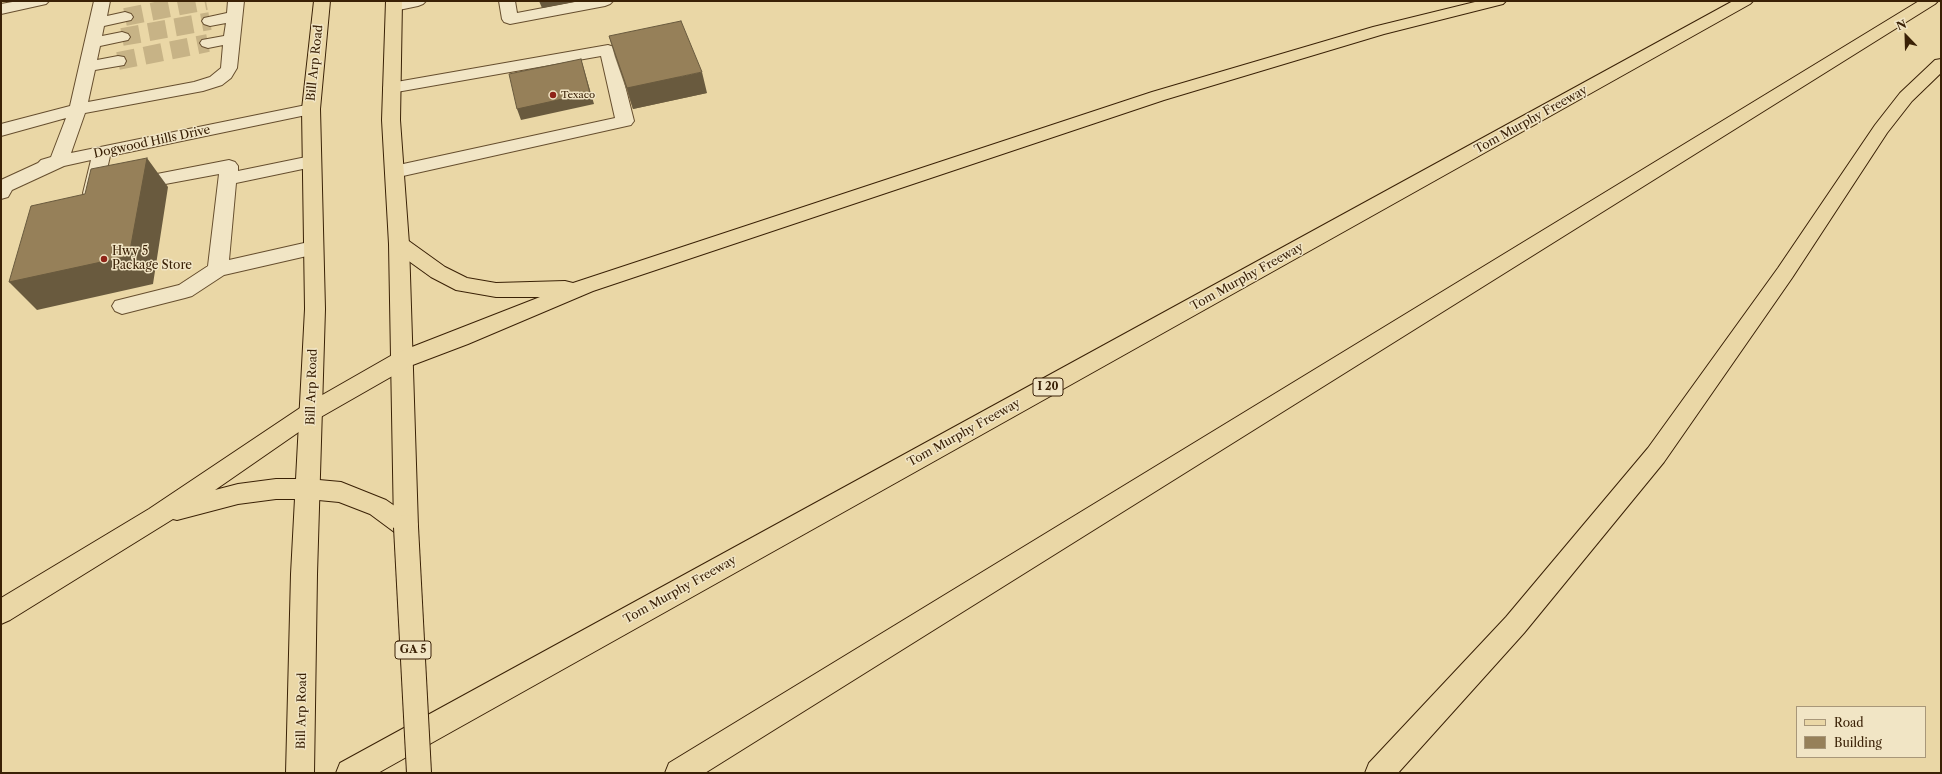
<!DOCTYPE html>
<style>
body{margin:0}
#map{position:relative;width:1942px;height:774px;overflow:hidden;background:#ead7a6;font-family:"Libre Caslon Text",serif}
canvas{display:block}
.frame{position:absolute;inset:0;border:2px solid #3a2106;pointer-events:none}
.legend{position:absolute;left:1796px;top:706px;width:130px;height:52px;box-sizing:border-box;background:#f1e5c5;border:1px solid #a89779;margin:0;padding:5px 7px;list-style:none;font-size:12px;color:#3a2106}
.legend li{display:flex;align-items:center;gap:8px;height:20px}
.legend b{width:20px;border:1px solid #a89779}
.north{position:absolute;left:1886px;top:16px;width:40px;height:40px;-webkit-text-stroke:3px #f1e5c5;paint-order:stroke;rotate:337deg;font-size:11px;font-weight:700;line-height:16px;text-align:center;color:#3a2106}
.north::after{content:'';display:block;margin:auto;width:14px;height:18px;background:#3a2106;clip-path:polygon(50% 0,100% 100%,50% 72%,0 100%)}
</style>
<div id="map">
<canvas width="1942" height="774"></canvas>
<div class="frame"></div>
<ul class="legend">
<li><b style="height:5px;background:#ead7a6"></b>Road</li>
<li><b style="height:11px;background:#968059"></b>Building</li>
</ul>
<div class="north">N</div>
</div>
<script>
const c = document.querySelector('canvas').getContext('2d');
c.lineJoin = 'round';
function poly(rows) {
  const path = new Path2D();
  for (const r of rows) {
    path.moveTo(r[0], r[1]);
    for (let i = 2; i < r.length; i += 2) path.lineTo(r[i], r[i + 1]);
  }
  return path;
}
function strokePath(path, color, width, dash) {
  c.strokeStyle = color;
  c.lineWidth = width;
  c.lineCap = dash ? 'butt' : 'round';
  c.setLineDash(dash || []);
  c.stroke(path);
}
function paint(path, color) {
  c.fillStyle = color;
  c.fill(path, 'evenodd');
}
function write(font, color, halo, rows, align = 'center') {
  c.font = font + ' "Libre Caslon Text",serif';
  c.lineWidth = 3;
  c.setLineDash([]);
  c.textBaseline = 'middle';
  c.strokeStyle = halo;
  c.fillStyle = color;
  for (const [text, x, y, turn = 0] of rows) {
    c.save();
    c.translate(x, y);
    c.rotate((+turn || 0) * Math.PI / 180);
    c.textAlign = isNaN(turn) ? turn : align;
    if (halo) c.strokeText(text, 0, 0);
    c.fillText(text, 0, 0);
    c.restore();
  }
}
strokePath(poly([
 [125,17,206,1],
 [122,37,210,21],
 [118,61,208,43]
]), '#c7b386', 18, [18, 9]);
const minor = poly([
 [18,1,49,1,46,4,1,14,1,4,18,1],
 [94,1,110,1,107,16,125,12,131,14,133,17,131,20,104,26,102,36,122,32,128,34,130,37,128,40,100,46,97,60,118,56,124,57,126,61,124,65,95,70,88,102,194,82,210,77,221,68,223,45,208,48,202,46,200,43,202,40,224,36,226,23,210,26,204,24,202,21,204,18,227,13,228,1,244,1,237,68,231,78,222,85,203,91,85,113,71,153,311,104,317,105,320,109,317,113,311,114,110,156,103,187,106,192,104,196,92,199,85,197,83,193,91,160,64,166,12,190,8,197,1,199,1,180,38,163,41,160,51,157,66,118,1,136,1,124,70,106,94,1],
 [396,1,426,1,423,4,418,6,394,11,388,9,386,6,388,3,396,1],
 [499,1,515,1,517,13,580,1,613,1,610,4,605,6,510,24,504,22,502,19,499,1],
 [608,45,614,47,616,50,634,121,631,125,394,178,387,176,385,172,387,168,394,166,615,118,601,56,391,93,385,92,383,88,385,84,608,45],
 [311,156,317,158,320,162,317,166,236,183,229,260,313,241,320,243,323,248,320,253,224,275,192,296,185,298,122,314,115,311,112,306,115,301,179,285,208,266,219,174,133,190,126,188,124,184,126,180,229,160,235,162,238,166,238,171,311,156]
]);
const major = poly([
 [314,1,330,1,320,109,325,309,317,574,314,773,286,773,291,574,305,309,302,109,314,1],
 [386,1,402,1,400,120,409,244,418,527,415,534,406,537,397,534,394,527,389,244,382,120,386,1]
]);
const highway = poly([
 [1479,1,1506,1,1503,4,1384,34,1164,100,593,291,468,344,410,366,319,418,215,490,238,484,276,479,308,479,341,482,386,500,415,520,418,527,415,534,406,537,397,534,370,514,339,502,308,499,276,499,238,504,177,520,173,519,10,620,1,624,1,598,149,509,303,406,394,354,540,297,496,297,456,290,431,277,392,249,389,244,392,239,399,237,406,239,445,267,467,278,496,283,565,281,573,283,1152,92,1373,27,1479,1],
 [1733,1,1753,1,1750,4,378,773,336,773,340,763,1733,1],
 [1919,1,1938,1,1935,4,705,773,665,773,669,763,1919,1],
 [1941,59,1941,73,1912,101,1887,133,1792,278,1664,462,1524,633,1398,773,1365,773,1369,763,1506,617,1648,448,1778,268,1875,125,1900,93,1935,60,1941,59]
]);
strokePath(minor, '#664e2e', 2);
strokePath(major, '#3a2106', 2);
strokePath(highway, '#3a2106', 2);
paint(minor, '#f1e5c5');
paint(major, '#ead7a6');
paint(highway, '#ead7a6');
const majorBridge = poly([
 [406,527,419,773]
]);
strokePath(majorBridge, '#3a2106', 26, []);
strokePath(majorBridge, '#ead7a6', 24);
paint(poly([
 [609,36,707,93,633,109,615,57]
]), '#816e4d');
paint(poly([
 [539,1,579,1,542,8],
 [581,59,594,104,521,120,517,109],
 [702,72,707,93,633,109,627,88],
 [147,158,168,187,153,284,37,310,9,282]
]), '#695a3e');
const building = poly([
 [681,21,702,72,627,88,609,36,681,21],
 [581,59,590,93,517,109,509,74,581,59],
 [147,158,129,256,9,282,31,206,85,194,91,169,147,158]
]);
paint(building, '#968059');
strokePath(building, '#695a3e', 1);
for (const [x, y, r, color] of [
 [553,95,4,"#8f2418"],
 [104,259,4,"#8f2418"]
]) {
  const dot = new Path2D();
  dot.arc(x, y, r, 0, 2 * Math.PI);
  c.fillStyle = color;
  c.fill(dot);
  strokePath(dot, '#f1e5c5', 1.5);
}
write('10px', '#3a2106', '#f1e5c5', [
 ["Texaco",561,95]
], 'left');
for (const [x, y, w] of [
 [1048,387,30],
 [413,650,36]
]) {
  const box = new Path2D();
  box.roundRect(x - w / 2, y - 9, w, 18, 3);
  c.fillStyle = '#f1e5c5';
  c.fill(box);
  strokePath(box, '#3a2106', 1);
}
write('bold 11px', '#3a2106', null, [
 ["I 20",1048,387],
 ["GA 5",413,650]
]);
write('12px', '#3a2106', '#f1e5c5', [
 ["Bill Arp Road",315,63,-84],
 ["Tom Murphy Freeway",1531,120,-29],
 ["Dogwood Hills Drive",152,142,-12],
 ["Tom Murphy Freeway",1247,277,-29],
 ["Bill Arp Road",312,387,-88],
 ["Tom Murphy Freeway",964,433,-29],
 ["Tom Murphy Freeway",680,590,-29],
 ["Bill Arp Road",302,711,-89]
]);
write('12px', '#3a2106', '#f1e5c5', [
 ["Hwy 5",112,252],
 ["Package Store",112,266]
], 'left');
</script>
